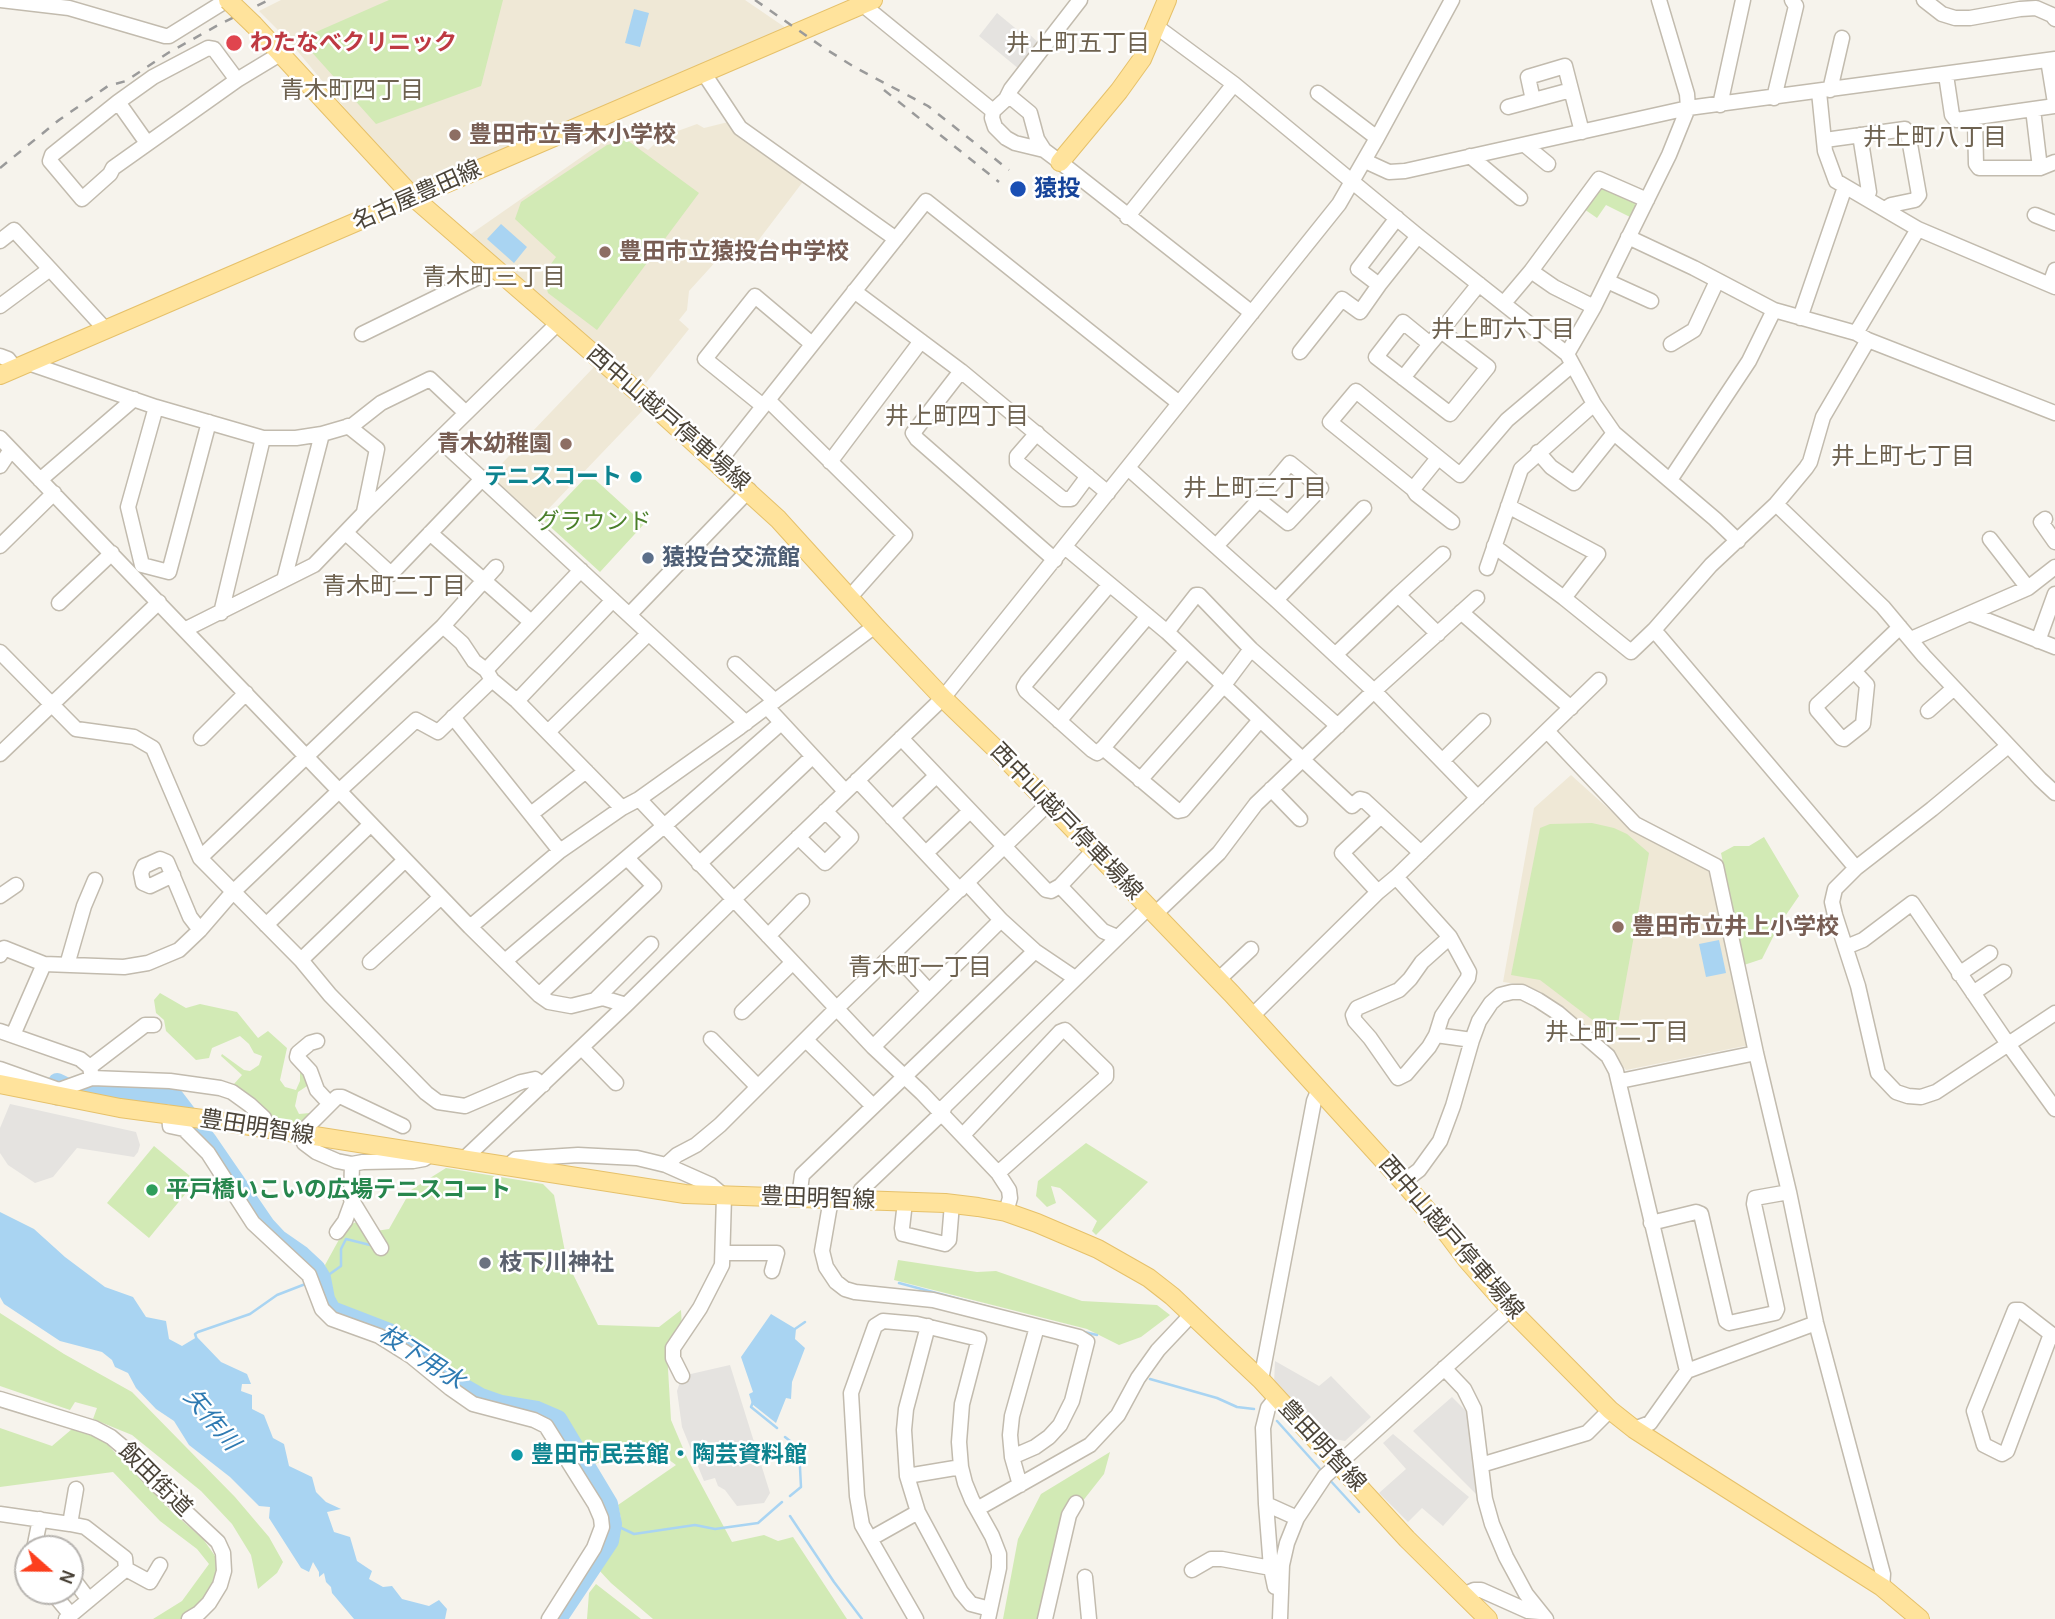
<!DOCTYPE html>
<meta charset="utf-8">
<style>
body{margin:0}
#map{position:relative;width:2055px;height:1619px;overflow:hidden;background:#f6f3ec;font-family:Karla,sans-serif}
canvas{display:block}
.north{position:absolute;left:14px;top:1535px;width:70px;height:70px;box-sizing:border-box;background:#fff;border:2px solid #b7b4b0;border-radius:50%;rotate:111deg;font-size:19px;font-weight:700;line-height:28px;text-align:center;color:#4b4439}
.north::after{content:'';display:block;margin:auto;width:24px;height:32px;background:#fc3f1d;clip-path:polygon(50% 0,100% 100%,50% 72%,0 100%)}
</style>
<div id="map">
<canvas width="2055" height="1619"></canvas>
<div class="north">N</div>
</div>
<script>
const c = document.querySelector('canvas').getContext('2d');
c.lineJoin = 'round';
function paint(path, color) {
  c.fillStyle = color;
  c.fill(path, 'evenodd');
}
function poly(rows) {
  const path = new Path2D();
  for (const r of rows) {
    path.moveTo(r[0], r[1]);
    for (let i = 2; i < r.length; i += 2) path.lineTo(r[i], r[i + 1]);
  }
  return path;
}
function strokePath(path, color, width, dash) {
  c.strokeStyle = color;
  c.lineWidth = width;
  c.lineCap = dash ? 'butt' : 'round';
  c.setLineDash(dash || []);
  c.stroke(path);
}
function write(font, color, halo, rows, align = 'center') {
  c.font = font + ' Karla,"Noto Sans JP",sans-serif';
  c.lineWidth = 5;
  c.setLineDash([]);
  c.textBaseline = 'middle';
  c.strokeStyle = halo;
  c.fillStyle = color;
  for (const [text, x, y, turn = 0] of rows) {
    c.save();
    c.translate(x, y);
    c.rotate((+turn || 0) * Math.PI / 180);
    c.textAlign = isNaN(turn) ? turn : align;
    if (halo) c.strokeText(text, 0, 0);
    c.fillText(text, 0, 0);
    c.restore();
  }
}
paint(poly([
 [281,0,745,0,789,30,419,188,409,186,290,42,259,11],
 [732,121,805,179,745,258,729,247,689,291,687,310,679,320,689,329,646,383,642,375,628,380,468,236,603,142,625,135,648,150,670,129,675,132,697,124,704,128],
 [594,367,643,410,535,523,488,478],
 [1571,775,1631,829,1712,872,1749,1045,1626,1070,1601,1041,1541,992,1524,985,1503,982,1534,808]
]), '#efe8d6');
paint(poly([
 [389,0,503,0,481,86,376,124,300,39],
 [627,140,699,193,597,330,548,293,543,275,556,257,515,219,521,202,607,145],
 [1603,186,1638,199,1630,217,1606,205,1597,218,1584,209],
 [589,474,644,524,600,572,544,521],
 [1592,823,1614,828,1627,834,1649,853,1617,1029,1611,1034,1540,980,1511,975,1540,828,1550,824],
 [1764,837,1799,896,1779,925,1762,959,1744,965,1721,853,1734,846,1749,846],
 [160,993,186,1008,200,1004,237,1012,258,1038,268,1031,287,1048,280,1080,285,1087,296,1090,300,1081,300,1068,310,1076,307,1086,298,1092,295,1106,299,1114,321,1112,306,1126,281,1123,263,1112,234,1084,242,1075,221,1056,222,1054,244,1070,250,1071,259,1065,262,1056,254,1053,249,1044,240,1036,212,1048,209,1058,196,1060,166,1031,164,1020,156,1013,154,1000],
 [1086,1143,1148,1182,1096,1235,1092,1231,1097,1221,1060,1188,1051,1186,1056,1203,1047,1207,1036,1196,1038,1181],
 [154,1146,196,1181,149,1238,107,1203],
 [446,1168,543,1184,554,1195,567,1262,598,1325,659,1327,681,1310,682,1328,667,1352,671,1420,688,1460,732,1542,764,1535,778,1541,793,1537,847,1619,653,1619,611,1583,597,1568,618,1536,621,1519,618,1505,676,1465,653,1448,594,1464,567,1422,556,1411,485,1391,455,1375,423,1346,397,1331,341,1313,333,1308,328,1297,328,1280,325,1265,347,1225,361,1221,376,1231,389,1229,411,1190],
 [898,1260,977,1272,996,1271,1082,1301,1157,1305,1170,1315,1141,1337,1119,1345,1087,1329,894,1280],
 [0,1313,64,1354,132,1392,235,1497,269,1537,283,1562,277,1573,258,1589,251,1555,232,1524,201,1491,132,1435,93,1419,97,1408,75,1402,70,1410,0,1386],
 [0,1428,52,1446,72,1429,102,1439,170,1510,203,1539,218,1560,215,1582,199,1606,184,1619,153,1619,182,1601,209,1564,197,1549,160,1521,113,1472,0,1487],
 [1110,1452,1104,1474,1067,1521,1042,1619,1003,1619,1018,1539,1041,1494],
 [596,1584,641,1619,587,1619,589,1593]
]), '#d2eab5');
paint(poly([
 [997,13,1026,37,1029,34,1040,44,1019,69,979,36],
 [10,1104,136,1132,140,1145,138,1152,134,1157,77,1148,53,1177,35,1183,8,1165,0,1153,0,1128],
 [1275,1361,1319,1386,1331,1376,1371,1417,1345,1441,1329,1438,1274,1384],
 [730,1365,770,1493,764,1503,737,1506,725,1490,718,1486,715,1478,704,1481,682,1427,677,1391,682,1376],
 [1452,1397,1468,1413,1483,1501,1413,1431],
 [1393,1434,1469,1497,1443,1526,1422,1508,1408,1522,1379,1493,1406,1469,1383,1443]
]), '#e5e3e0');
paint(poly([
 [634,9,649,13,640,47,625,43],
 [501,224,527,247,514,263,487,239],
 [1719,940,1726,973,1706,977,1699,944],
 [0,1212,34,1229,65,1257,105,1287,133,1297,146,1317,166,1321,169,1339,182,1346,197,1337,221,1362,247,1374,251,1384,242,1384,241,1391,252,1395,252,1409,264,1415,273,1438,284,1444,289,1466,312,1477,316,1492,326,1502,341,1509,327,1512,334,1532,350,1537,357,1561,372,1571,369,1579,383,1587,392,1586,402,1599,429,1606,439,1600,447,1609,445,1619,354,1619,332,1593,331,1587,326,1582,324,1573,319,1577,319,1572,313,1562,309,1572,301,1568,269,1518,270,1507,259,1506,230,1477,189,1445,174,1421,156,1409,136,1388,128,1373,115,1367,112,1360,102,1352,60,1341,4,1304,0,1297],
 [771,1314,796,1329,795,1339,805,1348,792,1382,791,1399,786,1398,776,1423,752,1404,749,1394,753,1392,741,1357]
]), '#a9d4f2');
strokePath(poly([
 [318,1280,327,1276,341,1266,341,1249,346,1239,374,1246],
 [899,1283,996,1309],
 [792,1331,805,1322],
 [1080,1331,1097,1335],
 [196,1337,195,1334,198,1332,250,1314,277,1295,308,1283],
 [1150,1379,1217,1398,1237,1407,1254,1409],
 [753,1402,751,1407,777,1428],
 [1277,1421,1321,1470],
 [785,1437,799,1448,801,1487,790,1496],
 [1328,1478,1359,1512],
 [790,1516,834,1582,862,1619],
 [613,1524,634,1534,695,1525,715,1529,758,1523,782,1502]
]), '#a9d4f2', 2.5);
strokePath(poly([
 [57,1082,76,1091,106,1090,174,1096,209,1142,266,1225,279,1239,302,1255,316,1268,322,1278,326,1299,332,1310,389,1332,422,1353,453,1381,481,1397,501,1404,537,1410,558,1419,609,1504,613,1524,610,1541,558,1619]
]), '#a9d4f2', 18);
const minor = poly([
 [0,0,69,8,165,36,169,36,227,0],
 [857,0,993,111],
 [1080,0,1011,89,1006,99,993,111,992,118,995,127,1006,138,1015,143,1044,150,1060,162,1252,313],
 [1924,0,1942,14,1955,18,1970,18,2020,9,2036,8,2052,15,2055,19],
 [1157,27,1234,84,1418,236,1567,354,1594,404,1614,433,1715,519,1738,541],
 [2048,60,2055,103],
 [703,72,740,128,896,239],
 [1946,75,1952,115,1956,120,2055,106],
 [1830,90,1842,38],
 [1819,92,1825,151,1836,181,1918,229,2055,287],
 [1318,93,1377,138],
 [1774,98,1796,6,1792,0],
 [1006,99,1013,99,1030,113,1037,139,1044,150],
 [1533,100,1528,77,1565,66,1582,132],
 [118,102,153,77,208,48,214,49,237,80],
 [1720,105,1743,0],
 [1508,107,1571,90],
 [2033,109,2040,168],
 [1975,118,1976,164,1979,168,2040,168,2055,162],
 [1860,135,1869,192,1865,198],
 [1825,140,1905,129,1908,133,1919,195,1915,200,1891,205,1885,209],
 [147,143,118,102,52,155,50,161,82,199,110,174,113,168,237,80,280,54],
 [1525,145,1548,164],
 [1470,156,1520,198],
 [1365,161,1389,172,1405,171,1688,108,2055,59],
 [2035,215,2055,223],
 [1127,217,1234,84],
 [1397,218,1358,269,1379,285,1418,236],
 [1628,237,1694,268,1774,310,1856,333,1868,340,2055,413],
 [0,241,14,230,50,269],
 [1531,271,1554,287,1594,307],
 [1607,281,1651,301],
 [2050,284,2055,270],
 [854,291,961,371,1108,493],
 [1504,303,1531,271,1599,179,1647,200],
 [0,306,50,269,105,329],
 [1800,318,1845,187],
 [1403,322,1430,344,1441,331,1488,367,1450,414,1376,357,1403,322],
 [1441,331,1479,284],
 [1856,333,1918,229],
 [362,334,495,269],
 [1671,344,1694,330,1717,281],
 [1300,352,1342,299,1360,312,1379,285],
 [1567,354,1594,307,1669,155,1688,108,1687,94,1659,0],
 [0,356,8,359,15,368],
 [28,363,156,407,263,438,296,438,322,434,353,425,381,403,430,379,466,413],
 [961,371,913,433,917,439,1055,560],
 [1403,378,1430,344],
 [768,400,905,535,850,597],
 [763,406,705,359,755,296,812,344],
 [156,407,128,507,142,565,169,572,209,422],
 [348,426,377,449,364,512],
 [1037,433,1017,456,1017,462,1063,499,1071,499,1088,476],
 [0,438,470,927,539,995,549,1002,571,1006,603,998,626,1005],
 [440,440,629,615,749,490],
 [1538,452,1551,467,1574,483,1614,433],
 [1438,458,1413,489,1330,422,1356,391,1460,475,1507,420,1572,365],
 [830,462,921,341],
 [718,463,926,201,1179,403],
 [0,466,10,451],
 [1128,468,1276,600,1374,691,1478,798],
 [40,480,134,399],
 [1670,480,1749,361,1774,310],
 [1413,489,1416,494,1452,522],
 [1776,504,1883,607,1924,656,2040,779,2055,793],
 [1508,506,1598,554,1564,598],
 [2045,519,2041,522,2055,542],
 [346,533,391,574,482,479],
 [430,533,531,622],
 [1990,539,2028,588],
 [0,546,54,493],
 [1216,546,1259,500,1288,523,1321,488,1290,463,1259,500],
 [1494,546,1564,598,1631,652,1654,630,1711,565,1776,504,1806,468,1810,462,1823,417,1868,340],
 [1065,547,1167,632,1352,806,1360,799,1364,800,1421,853],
 [1487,568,1521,469,1594,404],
 [284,580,322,434],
 [1109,585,1027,682,1024,687,1026,691,1092,750,1097,753,1103,748,1186,651],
 [1398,595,1443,554],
 [1276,600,1364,508],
 [59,603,112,553],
 [1461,612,1571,708],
 [221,613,263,438],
 [1971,614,2055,647],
 [629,615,746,723],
 [443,626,462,643,474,661,486,670,492,680,517,701,622,808],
 [186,629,314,565,363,514,558,323],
 [1654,630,1856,868],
 [1167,632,1196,595,1199,595,1251,649,1338,726],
 [1911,639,2028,588,2055,567],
 [2038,641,2055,594],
 [0,652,76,729,134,737,153,748,200,858,301,960,405,860],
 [1335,655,1398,595,1438,634],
 [735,664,775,701],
 [486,670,581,570],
 [1854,671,1867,685,1863,724,1844,739,1841,738,1817,710,1817,705,1854,671],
 [1854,671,1900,627],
 [517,701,613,600],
 [767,707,845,791],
 [1928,711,1954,688],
 [453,717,560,851],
 [1059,721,1148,616],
 [1547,731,1635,824,1716,866,1756,1053,1789,1192,1816,1323,1883,1574,1882,1587],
 [548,732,648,634],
 [201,738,246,693],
 [901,738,1046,890,1051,891,1060,886,1103,931,1117,937],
 [2008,746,1932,809,1856,868,1835,889,1832,902,1835,915,1858,986,1878,1073,1896,1092,1908,1096,1921,1097,1936,1092,2055,1013],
 [1103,748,1178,811,1183,810,1260,720],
 [0,754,159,602],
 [1442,761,1483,721],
 [857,780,960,890],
 [1140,780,1224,685,1251,649],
 [1271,789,1300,819],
 [639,799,873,1047,922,1093,998,1173,1009,1190,1010,1198,1006,1212],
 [531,814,586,771],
 [892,818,936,776],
 [798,837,825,863,851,837,825,811],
 [926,853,970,811],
 [200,858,443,626,496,567],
 [699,864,812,757],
 [173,875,150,886,143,883,141,873,144,866,149,864,160,859,167,862,190,917,200,930],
 [1396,877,1450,937,1422,962,1410,979,1399,990,1357,1008,1353,1015,1355,1021,1370,1038,1398,1078,1406,1074,1429,1047,1436,1035,1442,1016,1468,978,1469,972,1450,937],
 [967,883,1001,920,1035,951,1075,978],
 [1060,886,1094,850],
 [1378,892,1342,853,1381,816],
 [0,896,16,885],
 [1155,914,1219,853,1256,804,1374,691,1477,598],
 [266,925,371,824],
 [470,927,560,851,622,808,639,799,740,727,875,626],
 [768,936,802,901],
 [1846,947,1863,940,1912,903,2008,1044,2055,1109],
 [894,953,928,990],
 [0,955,4,948,44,964,124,967,148,963,179,950,200,930,232,893,339,791,416,720,438,732,492,680],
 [301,960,330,995,426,1093,438,1102,465,1106,521,1082,535,1079,543,1085],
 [505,961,664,826,781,723],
 [370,962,441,897],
 [67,965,84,906,95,880],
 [1959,974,1990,953],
 [1218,980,1251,949],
 [1973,993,2004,972],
 [539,995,654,886,627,858],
 [596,999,651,944],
 [742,1012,792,963],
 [1252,1016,1378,892,1396,877,1599,680],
 [0,1031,80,1059,90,1067,92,1078],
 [13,1035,44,964],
 [1436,1035,1472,1040],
 [711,1039,758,1087],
 [806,1040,873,1106],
 [317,1041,310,1043,298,1053,297,1057,310,1071,317,1090,330,1104],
 [873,1047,1001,920],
 [582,1048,616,1083],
 [90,1067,145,1025,154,1025],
 [0,1069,59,1090],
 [1620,1081,1756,1053],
 [57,1097,59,1090,92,1078,170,1081,220,1088,232,1092,250,1105,264,1118,266,1129],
 [169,1115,170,1126,184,1129,208,1153,253,1223,309,1275,322,1309,332,1319,379,1336,411,1356,450,1388,473,1404,534,1420,546,1426,595,1504,601,1518,602,1527,594,1548,549,1619],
 [403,1126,342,1097,337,1097,307,1127,302,1135,304,1143,316,1152,337,1161,352,1164,363,1162,413,1161,424,1159,430,1155],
 [963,1135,1060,1032,1065,1030,1106,1070,1106,1077,998,1173],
 [464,1159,626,1005,733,900,943,698,1339,204,1377,138,1452,0],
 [352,1164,351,1199,381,1248],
 [509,1165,516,1159,578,1155,637,1158,666,1165,711,1185,724,1196,722,1265,700,1308,673,1348,673,1358,682,1376],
 [666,1165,677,1155,696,1145,720,1125,837,1008,1048,804],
 [1403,1182,1419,1170,1440,1141,1453,1106,1472,1040,1479,1021,1491,1003,1500,995,1512,992,1522,992,1538,1000,1558,1013,1593,1043,1608,1056,1616,1071,1687,1371],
 [799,1198,802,1175,1035,951],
 [831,1199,822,1251,826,1267,836,1282,845,1289,855,1292,933,1300,1079,1337,1087,1342,1072,1401,1060,1425,1049,1437,1035,1447,1012,1457],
 [855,1200,861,1190,942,1113,945,1106,1148,908],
 [905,1202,902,1228,903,1234,945,1244,949,1240,952,1204],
 [1651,1223,1696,1212,1701,1214,1726,1321,1729,1323,1775,1313,1777,1309,1754,1204,1755,1198,1789,1192],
 [337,1232,345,1221,352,1202],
 [723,1253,777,1253,772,1271],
 [928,1326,906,1409,904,1430,907,1476,918,1512,961,1592,971,1604,990,1609],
 [2051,1334,2007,1451,2002,1454,1984,1445,1974,1411,2015,1310,2020,1310,2055,1337],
 [1444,1368,1464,1389,1474,1409,1485,1499,1492,1524,1506,1557,1526,1594,1546,1619],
 [1261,1380,1314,1101,1319,1089],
 [0,1399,94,1428,111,1437,124,1448,155,1483,218,1542,223,1553,224,1571,220,1585,209,1603,199,1613,189,1619],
 [1634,1429,1650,1423,1687,1371,1816,1323],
 [1481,1465,1587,1433,1610,1410],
 [907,1476,961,1467],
 [1020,1485,1012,1457,1010,1435,1012,1416,1037,1327],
 [1266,1504,1297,1518],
 [977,1509,1090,1445,1118,1415,1138,1378,1158,1350,1192,1314],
 [0,1514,70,1524,85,1527,125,1558,126,1569,66,1619],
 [40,1519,35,1544,44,1549],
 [70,1524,76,1489],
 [870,1539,918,1512],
 [126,1569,150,1582,160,1565],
 [1192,1570,1211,1559,1222,1559,1271,1568],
 [24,1571,28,1573],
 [70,1575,89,1600],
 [1085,1577,1089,1619],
 [1275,1587,1271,1568,1266,1504,1263,1428,1268,1408,1277,1397],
 [51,1591,71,1615],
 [1463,1595,1474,1590,1481,1590,1528,1611,1540,1612],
 [916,1619,862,1525,857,1496,851,1393,875,1326,883,1321,917,1324,979,1339,962,1404,959,1442,961,1467,965,1483,972,1500,992,1536,999,1554,999,1568,988,1619],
 [1045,1619,1069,1515,1076,1503],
 [1280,1619,1282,1565,1287,1543,1297,1518,1325,1476,1510,1309]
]);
const major = poly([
 [254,25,413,197,657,409,778,519,875,626,943,698,1002,755,1232,994,1403,1182,1449,1236,1467,1260,1510,1309,1610,1410,1634,1429,1682,1460,1882,1587,1920,1619],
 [1060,162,1119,91,1142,59,1167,0],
 [0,375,873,0],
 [0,1084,120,1108,225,1122,685,1194,945,1203,978,1207,1006,1212,1037,1223,1098,1249,1149,1278,1172,1296,1261,1380,1407,1539,1488,1619]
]);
strokePath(minor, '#c2bbae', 17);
strokePath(major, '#e6c16a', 20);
strokePath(minor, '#fff', 14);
strokePath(major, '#ffe39c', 18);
strokePath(poly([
 [755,0,824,48,856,68,928,106,1009,170],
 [884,90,999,182],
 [0,168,59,120,108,86,126,81,168,53,220,24,269,0]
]), '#9a9a9a', 2.5, [9, 9]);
const majorBridge = poly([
 [228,0,254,25]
]);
strokePath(majorBridge, '#e6c16a', 20, []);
strokePath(majorBridge, '#ffe39c', 18);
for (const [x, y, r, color] of [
 [234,43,9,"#e0444e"],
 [455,135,7,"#8d6e63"],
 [1018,189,9,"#1a4fb4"],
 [605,252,7,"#8d6e63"],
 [566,444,7,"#8d6e63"],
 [636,477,7,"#0f9aa8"],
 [648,558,7,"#5c6f8a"],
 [1618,927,7,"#8d6e63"],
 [152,1190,7,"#2e9e5b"],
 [485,1263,7,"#6b7280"],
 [517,1455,7,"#0f9aa8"]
]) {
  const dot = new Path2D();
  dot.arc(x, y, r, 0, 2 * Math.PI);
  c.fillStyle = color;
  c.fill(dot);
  strokePath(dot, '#fff', 2.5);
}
write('bold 23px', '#be3a42', '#fff', [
 ["わたなべクリニック",250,43]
], 'left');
write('bold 23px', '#785e54', '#fff', [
 ["豊田市立青木小学校",469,135],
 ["豊田市立猿投台中学校",619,252],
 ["青木幼稚園",552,444,"right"],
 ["豊田市立井上小学校",1632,927]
], 'left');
write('bold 23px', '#164399', '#fff', [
 ["猿投",1034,189]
], 'left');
write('23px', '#4b4439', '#fff', [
 ["名古屋豊田線",417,196,-24],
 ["西中山越戸停車場線",668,419,41],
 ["西中山越戸停車場線",1066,822,46],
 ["豊田明智線",257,1128,9],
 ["豊田明智線",818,1199,2],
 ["西中山越戸停車場線",1451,1238,49],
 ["豊田明智線",1322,1446,47],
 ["飯田街道",155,1480,45]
]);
write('bold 23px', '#0d838f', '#fff', [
 ["テニスコート",622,477],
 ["豊田市民芸館・陶芸資料館",531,1455,"left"]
], 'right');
write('23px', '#4a7f2a', '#fff', [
 ["グラウンド",594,522]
]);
write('bold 23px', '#4e5e75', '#fff', [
 ["猿投台交流館",662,558]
], 'left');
write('bold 23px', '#27864d', '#fff', [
 ["平戸橋いこいの広場テニスコート",166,1190]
], 'left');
write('bold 23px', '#5b616d', '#fff', [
 ["枝下川神社",499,1263]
], 'left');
write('24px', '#6e6250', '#fff', [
 ["井上町五丁目",1078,44],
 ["青木町四丁目",352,91],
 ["井上町八丁目",1935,138],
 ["青木町三丁目",494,278],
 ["井上町六丁目",1503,330],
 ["井上町四丁目",957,417],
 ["井上町七丁目",1903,457],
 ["井上町三丁目",1255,489],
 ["青木町二丁目",394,587],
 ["青木町一丁目",920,968],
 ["井上町二丁目",1617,1033]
]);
write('italic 24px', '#2e7ab2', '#fff', [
 ["枝下用水",421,1358,33],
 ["矢作川",211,1420,50]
]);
</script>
